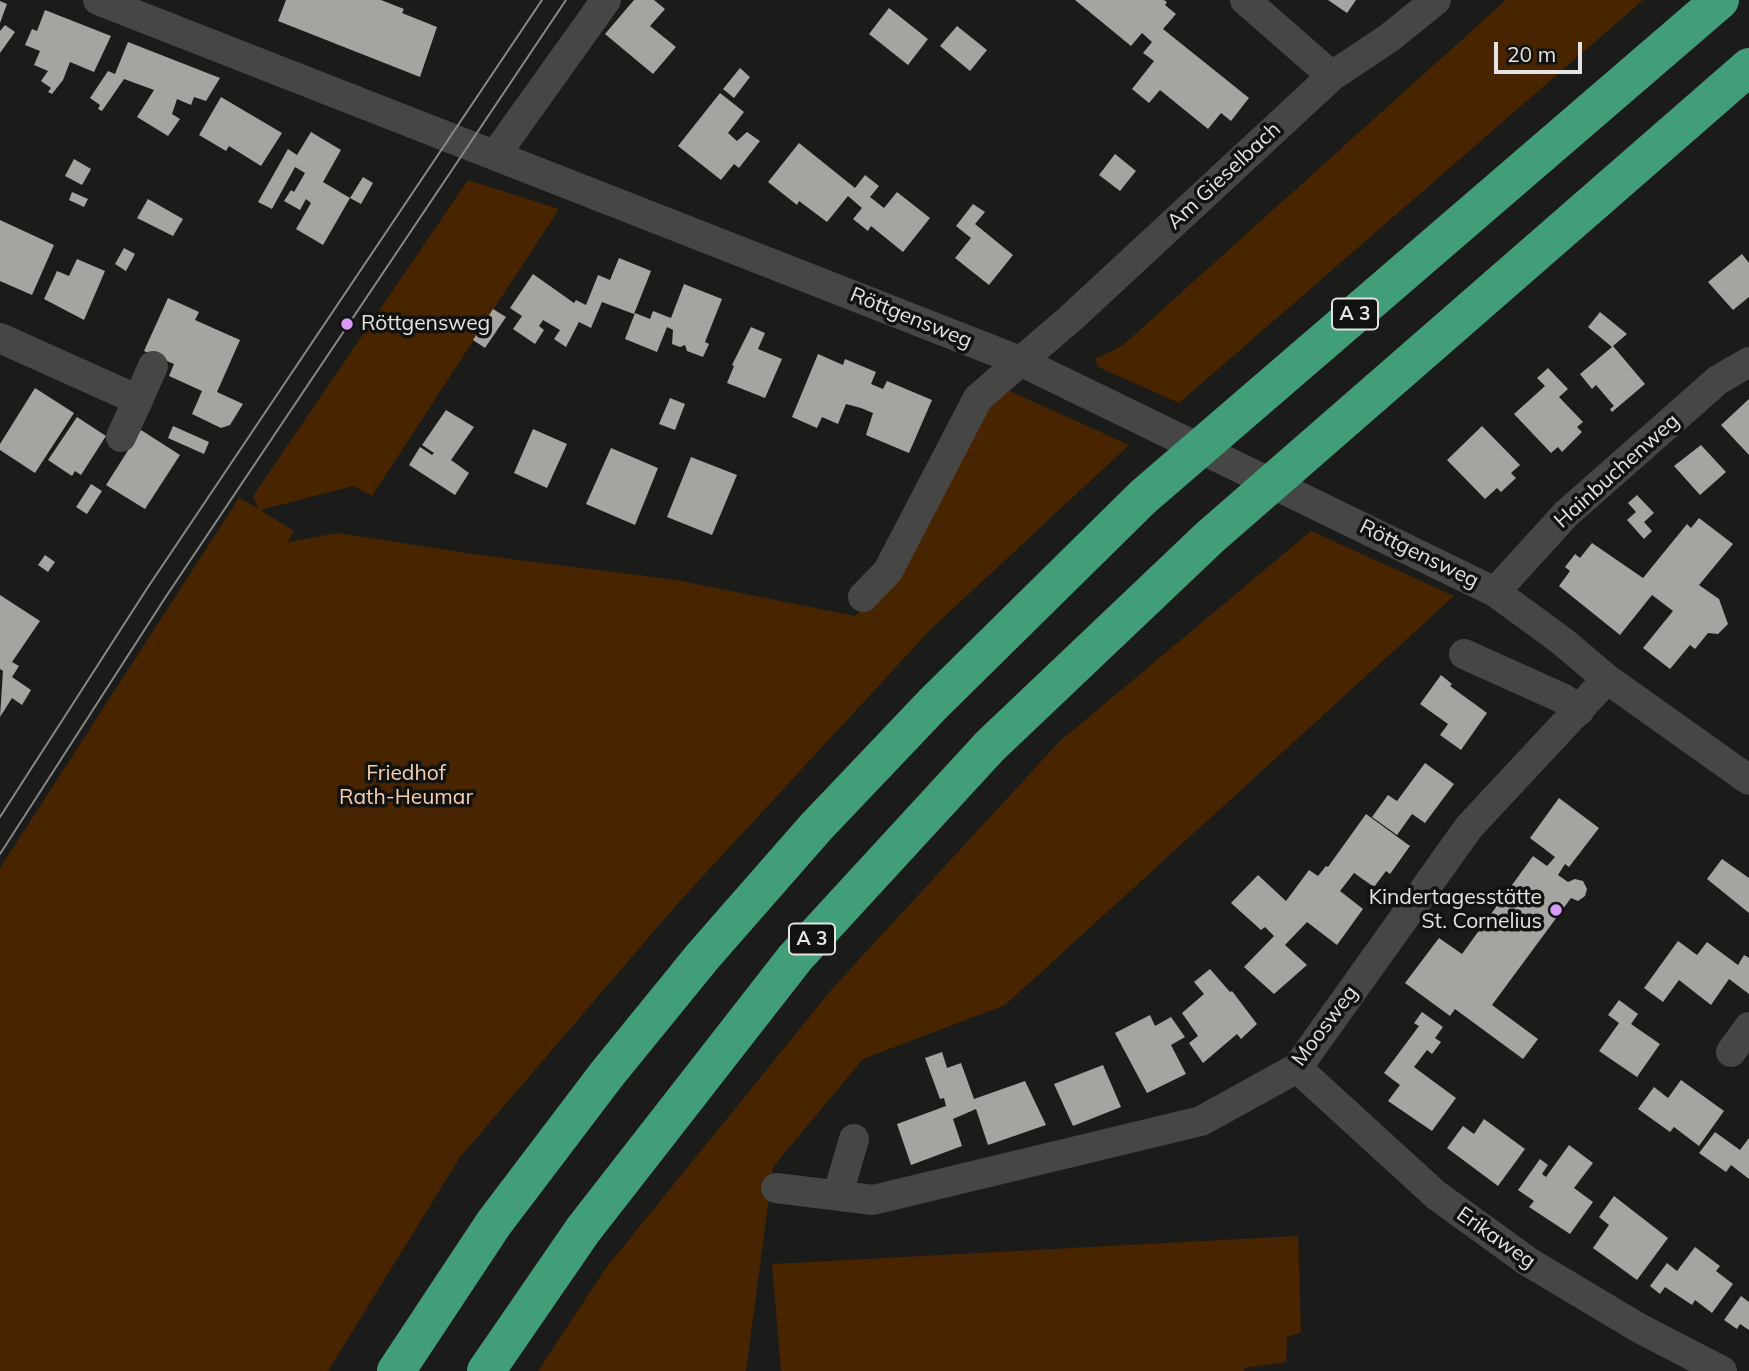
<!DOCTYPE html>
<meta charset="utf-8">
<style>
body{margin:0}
#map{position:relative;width:1749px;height:1371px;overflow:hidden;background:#1b1c1a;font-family:Mulish,sans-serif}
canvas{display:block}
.scale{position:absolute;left:1494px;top:42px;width:88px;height:32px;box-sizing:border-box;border:4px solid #e3e4e3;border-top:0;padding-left:9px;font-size:21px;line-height:24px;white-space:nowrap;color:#e3e4e3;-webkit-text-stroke:5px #121311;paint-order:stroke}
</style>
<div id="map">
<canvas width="1749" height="1371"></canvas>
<div class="scale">20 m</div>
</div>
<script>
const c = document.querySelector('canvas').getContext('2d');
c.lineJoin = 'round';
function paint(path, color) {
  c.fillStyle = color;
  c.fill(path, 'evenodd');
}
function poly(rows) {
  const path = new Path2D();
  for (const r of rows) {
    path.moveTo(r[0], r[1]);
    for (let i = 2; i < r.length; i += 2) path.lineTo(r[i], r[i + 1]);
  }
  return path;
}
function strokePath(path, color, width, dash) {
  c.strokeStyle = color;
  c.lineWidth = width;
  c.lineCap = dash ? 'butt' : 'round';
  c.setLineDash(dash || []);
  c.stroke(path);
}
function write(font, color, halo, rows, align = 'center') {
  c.font = font + ' Mulish,sans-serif';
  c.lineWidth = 7;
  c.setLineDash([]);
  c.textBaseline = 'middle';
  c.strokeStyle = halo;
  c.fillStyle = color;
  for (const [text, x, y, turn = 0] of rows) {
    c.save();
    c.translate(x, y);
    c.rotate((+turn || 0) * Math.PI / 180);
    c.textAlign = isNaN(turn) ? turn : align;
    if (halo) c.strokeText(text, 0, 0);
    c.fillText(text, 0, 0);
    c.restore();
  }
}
paint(poly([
 [1506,0,1643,0,1179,403,1098,367,1095,359,1122,346],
 [468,180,559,209,372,496,353,486,260,510,294,531,288,542,338,533,480,555,676,580,855,616,895,578,1001,387,1129,445,931,629,679,902,460,1157,328,1371,0,1371,0,868,239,498,259,509,253,496],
 [1311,531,1454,596,1005,1005,863,1059,773,1167,746,1371,538,1371,606,1268,832,989,1059,742],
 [1298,1236,1301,1332,1287,1337,1286,1362,1244,1368,1244,1371,781,1371,772,1264]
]), '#482401');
paint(poly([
 [286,0,381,0,404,9,402,13,437,27,420,77,278,21],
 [634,0,654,0,665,9,650,26,676,47,653,74,605,34],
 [1075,0,1164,0,1167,2,1165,5,1176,14,1163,29,1249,98,1231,121,1221,113,1208,129,1160,90,1149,103,1132,89,1154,61,1143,53,1152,42,1142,33,1131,46],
 [1328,0,1356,0,1347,13],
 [0,1,7,4,0,23],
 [889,8,928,39,908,65,869,34],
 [45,10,111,36,94,72,70,62,63,80,52,94,48,92,51,88,41,81,48,71,34,65,40,51,25,45,32,29,37,31],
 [5,25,15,32,0,53,0,31],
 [957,26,987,50,970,71,940,46],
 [128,42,220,78,206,101,194,97,191,105,177,99,172,114,180,119,168,136,137,117,154,90,124,79,102,111,98,109,100,105,90,98,108,71,115,74],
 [740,68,750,77,734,98,723,89],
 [720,93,744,112,728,133,737,141,747,132,760,141,739,168,734,164,721,180,678,146],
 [221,97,282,133,261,166,229,146,226,151,199,135],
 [311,132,341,150,323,182,350,198,323,245,296,229,311,203,306,199,300,210,284,201,291,190,294,192,305,173,295,167,272,209,258,202,288,149,297,155],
 [799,143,855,188,865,175,879,186,870,197,884,208,897,192,930,218,903,252,871,226,868,231,853,219,862,208,848,196,827,222,799,201,797,205,768,182],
 [1115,154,1136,171,1120,191,1099,175],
 [74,159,91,169,82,185,65,176],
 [363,177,373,183,361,204,350,198],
 [72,192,88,199,84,207,69,200],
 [148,199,183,219,173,236,137,218],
 [973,204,985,212,975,224,1013,255,989,285,955,258,971,238,956,226],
 [0,220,54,245,32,295,0,281],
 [124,248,135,254,126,271,115,264],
 [1742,254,1749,263,1749,297,1733,310,1708,282],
 [619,258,651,271,634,314,602,302,591,328,579,322,566,347,554,339,560,330,543,320,539,326,544,330,535,344,513,329,522,316,510,308,533,274,574,303,576,300,586,305,598,275,610,280],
 [77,259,105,271,84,320,44,299,57,271,69,276],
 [684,284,722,299,705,342,709,344,703,357,687,351,685,345,680,347,672,344,673,330,667,327,657,352,625,339,635,313,650,319,653,311,671,318],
 [168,298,199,312,195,320,240,340,217,392,243,404,230,425,221,428,192,414,202,391,169,376,174,364,144,351],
 [493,309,506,317,485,348,473,340],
 [1600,312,1627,334,1613,346,1645,384,1612,412,1610,409,1614,406,1596,385,1592,389,1580,374,1612,347,1588,327],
 [751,327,765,333,758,349,782,359,765,398,727,383,734,366,732,365],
 [818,354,843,365,845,359,876,372,871,384,883,389,887,381,932,400,909,453,866,435,873,413,861,408,846,404,838,424,822,417,817,428,792,417],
 [1548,368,1568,389,1559,397,1583,422,1577,427,1582,432,1562,452,1558,447,1551,453,1514,414,1545,386,1537,378],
 [35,388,74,413,35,473,0,450,0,444],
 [670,398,685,404,675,430,659,424],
 [1749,399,1749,455,1721,425],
 [446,410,474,427,451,460,469,473,455,495,409,465,420,447,432,455,434,453,422,445],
 [77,417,106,436,81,475,75,471,72,476,48,460],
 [173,426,209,442,204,454,168,438],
 [1482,426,1520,465,1511,473,1516,478,1501,492,1497,488,1485,499,1447,460],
 [533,429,567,444,547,488,514,473],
 [141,430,180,455,145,509,106,485],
 [1701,445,1726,472,1700,495,1674,466],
 [611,448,658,468,635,525,586,504],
 [691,457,737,475,712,535,667,517],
 [91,484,102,491,87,514,76,507],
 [1637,495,1654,513,1644,522,1652,531,1644,539,1627,520,1636,512,1628,503],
 [1699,518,1733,544,1699,585,1719,599,1728,624,1718,634,1708,633,1695,649,1690,645,1670,669,1643,648,1673,611,1652,595,1620,635,1559,586,1570,571,1565,567,1575,554,1580,558,1592,543,1643,578,1687,524,1691,528],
 [45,555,55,562,48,572,38,565],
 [0,595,40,621,12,662,19,666,12,677,31,690,22,705,12,698,0,717,3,671,0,669],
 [1441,675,1452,684,1450,686,1487,713,1461,750,1440,735,1448,724,1420,704],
 [1425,763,1454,784,1425,823,1412,814,1397,835,1372,817,1388,795,1397,801],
 [1559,798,1599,828,1569,867,1565,864,1558,875,1568,882,1575,879,1583,881,1587,889,1585,896,1578,901,1571,898,1492,1005,1538,1039,1523,1059,1455,1009,1450,1016,1405,983,1439,938,1462,954,1533,856,1547,866,1555,857,1530,838],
 [1366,814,1410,846,1390,874,1386,871,1374,887,1354,873,1340,891,1363,909,1337,945,1307,922,1285,945,1307,965,1274,994,1244,967,1274,936,1265,927,1261,930,1231,903,1258,875,1286,901,1309,870,1318,876,1326,866,1328,867],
 [1722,859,1749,878,1749,913,1707,879],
 [1678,941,1697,955,1707,942,1738,965,1744,955,1749,958,1749,994,1729,979,1711,1005,1679,980,1663,1002,1644,988],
 [1210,969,1230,992,1232,991,1257,1024,1241,1039,1237,1034,1203,1063,1189,1043,1198,1036,1182,1013,1204,994,1194,982],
 [1619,1000,1638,1014,1631,1024,1660,1044,1637,1077,1599,1051,1619,1023,1608,1015],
 [1422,1012,1443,1027,1435,1038,1441,1042,1432,1054,1427,1050,1414,1067,1456,1098,1432,1131,1388,1101,1400,1085,1384,1073,1419,1026,1414,1023],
 [1150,1015,1155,1026,1171,1017,1185,1037,1171,1045,1186,1074,1147,1093,1115,1033],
 [942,1052,947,1068,961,1063,974,1099,1025,1081,1046,1125,988,1145,976,1109,953,1119,962,1146,911,1165,897,1124,946,1106,944,1098,940,1099,925,1058],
 [1103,1065,1121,1107,1073,1126,1054,1084],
 [1681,1080,1724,1111,1699,1146,1674,1127,1670,1132,1638,1109,1654,1087,1668,1098],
 [1484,1119,1525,1149,1498,1186,1447,1148,1463,1126,1474,1134],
 [1715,1132,1740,1150,1749,1138,1749,1179,1731,1165,1726,1172,1699,1153],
 [1569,1145,1593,1163,1574,1188,1593,1202,1570,1234,1529,1207,1534,1201,1518,1190,1540,1159,1548,1165,1542,1174,1546,1177],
 [1614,1196,1668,1238,1637,1280,1593,1248,1609,1225,1599,1217],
 [1695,1247,1720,1266,1716,1271,1733,1284,1712,1313,1695,1300,1692,1305,1665,1287,1660,1294,1650,1286,1667,1263,1677,1271],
 [1741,1296,1749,1302,1749,1330,1740,1324,1737,1329,1724,1320]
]), '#a5a4a1');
strokePath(poly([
 [98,0,1020,361,1495,592,1562,641,1607,679,1749,780],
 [1245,0,1332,76],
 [496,154,606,0],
 [0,338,138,400,121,437],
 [138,400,153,366],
 [1495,592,1566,514,1718,380,1749,362],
 [863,597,888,571,978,398,1071,318,1332,76,1389,38,1436,0],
 [1464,654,1564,699,1579,711],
 [1731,1052,1749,1027],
 [1297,1068,1436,1195,1527,1261,1639,1328,1722,1371],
 [776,1188,873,1200,1201,1121,1297,1068,1469,827,1607,679],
 [838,1194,854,1139]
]), '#464745', 30);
strokePath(poly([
 [396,1371,494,1223,607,1074,703,956,816,827,933,704,1143,497,1720,0],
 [486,1371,583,1230,795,958,990,746,1210,537,1749,67]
]), '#419e78', 38);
strokePath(poly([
 [0,817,148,587,542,0],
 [0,854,165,598,566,0]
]), '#888988', 2);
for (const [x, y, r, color] of [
 [347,324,7,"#da9af7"],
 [1556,910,7,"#da9af7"]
]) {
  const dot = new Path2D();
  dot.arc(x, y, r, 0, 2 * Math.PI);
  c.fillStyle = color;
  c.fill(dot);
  strokePath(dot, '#121311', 2.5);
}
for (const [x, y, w] of [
 [1355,314,46],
 [812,939,46]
]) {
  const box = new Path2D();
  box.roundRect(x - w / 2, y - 15.5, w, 31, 5);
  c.fillStyle = '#121311';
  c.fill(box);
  strokePath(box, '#e3e4e3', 2);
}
write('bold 19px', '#e3e4e3', null, [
 ["A 3",1355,314],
 ["A 3",812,939]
]);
write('21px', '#e3e4e3', '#121311', [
 ["Am Gieselbach",1224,176,-43],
 ["Röttgensweg",911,318,22],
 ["Hainbuchenweg",1617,471,-42],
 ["Röttgensweg",1419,554,26],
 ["Moosweg",1325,1026,-53],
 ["Erikaweg",1496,1238,35]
]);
write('21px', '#e3e4e3', '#121311', [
 ["Röttgensweg",361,324],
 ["Kindertagesstätte",1542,898,"right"],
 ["St. Cornelius",1542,922,"right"]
], 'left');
write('21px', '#f9cfaf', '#121311', [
 ["Friedhof",406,774],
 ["Rath-Heumar",406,798]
]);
</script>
